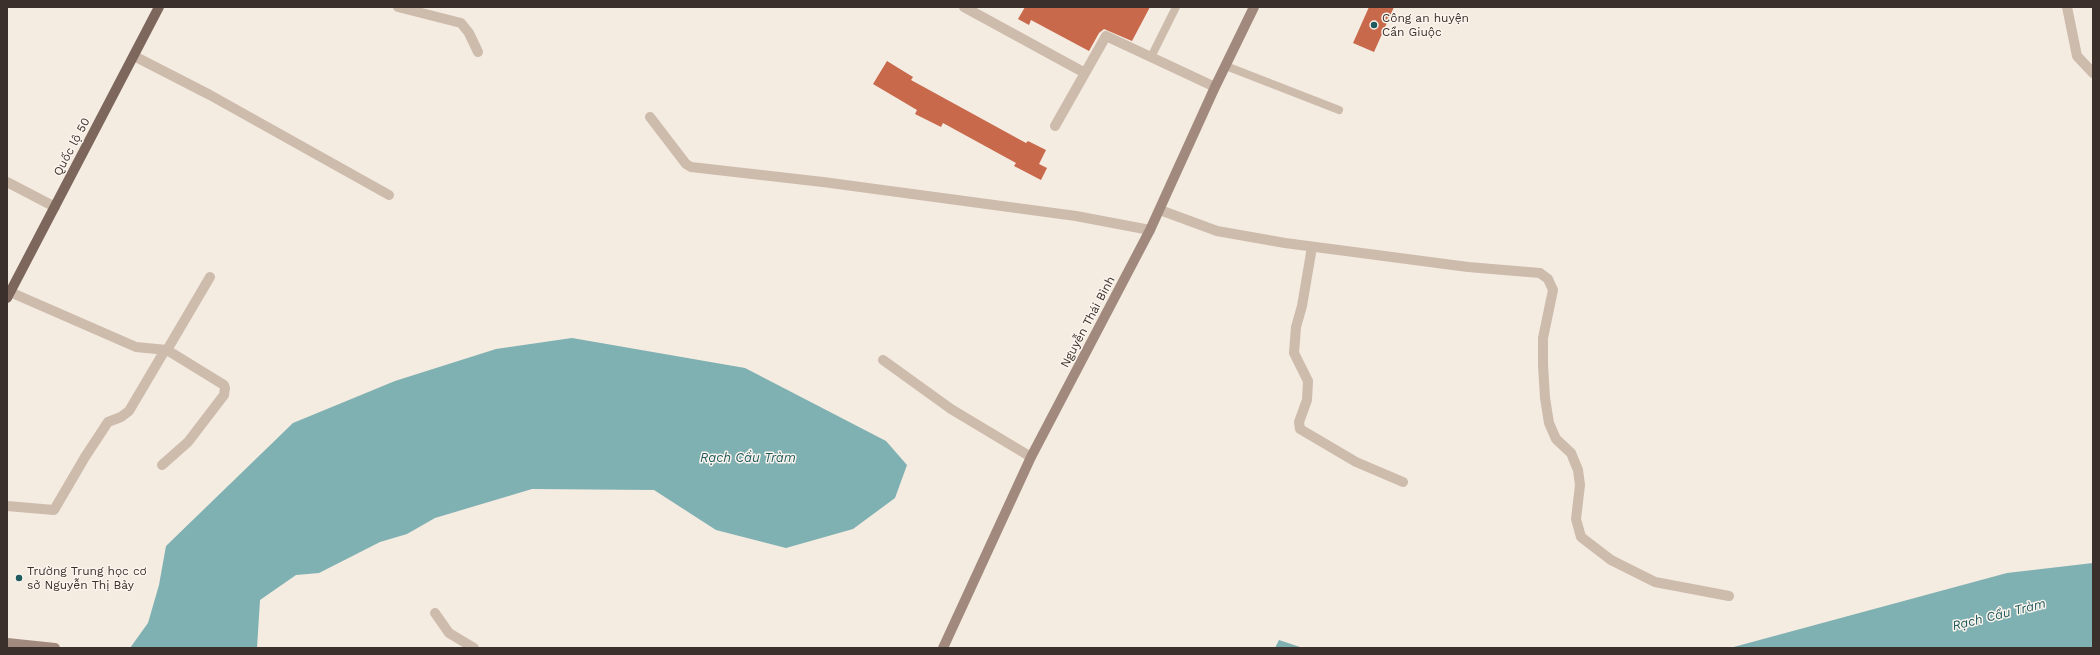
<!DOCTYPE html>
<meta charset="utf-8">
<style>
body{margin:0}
#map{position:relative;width:2100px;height:655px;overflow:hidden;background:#f4ebe1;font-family:"Work Sans",sans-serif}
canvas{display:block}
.frame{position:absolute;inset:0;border:8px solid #3b302b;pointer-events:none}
</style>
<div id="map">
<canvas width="2100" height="655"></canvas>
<div class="frame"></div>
</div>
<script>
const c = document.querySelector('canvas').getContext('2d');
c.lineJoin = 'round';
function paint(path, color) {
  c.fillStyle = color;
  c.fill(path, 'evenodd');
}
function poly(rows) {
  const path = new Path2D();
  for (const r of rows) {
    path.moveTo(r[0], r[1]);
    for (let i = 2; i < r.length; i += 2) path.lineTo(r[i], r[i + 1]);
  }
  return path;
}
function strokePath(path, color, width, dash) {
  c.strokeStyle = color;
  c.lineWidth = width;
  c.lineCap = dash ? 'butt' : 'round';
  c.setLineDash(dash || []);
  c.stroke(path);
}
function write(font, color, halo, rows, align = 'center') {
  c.font = font + ' "Work Sans",sans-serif';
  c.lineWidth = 3;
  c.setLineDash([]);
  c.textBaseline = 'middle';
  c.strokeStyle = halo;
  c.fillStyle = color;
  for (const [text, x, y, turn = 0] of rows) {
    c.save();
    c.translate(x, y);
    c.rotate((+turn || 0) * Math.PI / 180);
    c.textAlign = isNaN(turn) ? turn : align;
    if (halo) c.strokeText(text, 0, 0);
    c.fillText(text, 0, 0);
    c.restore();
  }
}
paint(poly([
 [572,338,745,368,886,441,907,465,895,498,853,529,786,548,716,530,654,490,532,489,435,518,407,534,380,542,319,573,296,575,260,600,257,648,130,648,148,623,159,585,166,546,293,423,395,381,496,349],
 [2093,563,2093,648,1730,648,2007,573],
 [1279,640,1303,648,1275,648]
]), '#7fb0b2');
paint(poly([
 [1025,7,1150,7,1132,41,1104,29,1099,33,1089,51,1031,20,1029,25,1018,19],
 [1369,7,1394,7,1374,52,1353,43],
 [887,61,913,77,911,80,1026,143,1028,141,1046,150,1039,164,1047,168,1041,180,1014,166,1016,163,943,123,941,127,915,114,917,110,873,84]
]), '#c8694b');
strokePath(poly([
 [1151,57,1176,7],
 [1226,66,1339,110]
]), '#cdbbac', 8);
strokePath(poly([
 [398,7,461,23,469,33,478,52],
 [964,7,1085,73],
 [2067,7,2077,56,2093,73],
 [134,56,210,95,389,195],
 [650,117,686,164,691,167,823,182,1076,216,1150,230],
 [1055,126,1106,36,1215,87],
 [7,182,55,207],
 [1160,210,1217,231,1285,243,1468,267,1540,273,1548,279,1553,290,1543,338,1543,365,1545,398,1549,423,1556,439,1571,453,1578,470,1580,485,1576,519,1581,537,1611,560,1655,582,1729,596],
 [1312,247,1302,306,1296,327,1294,353,1308,381,1307,400,1299,422,1300,429,1356,462,1403,482],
 [10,292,136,347,167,350,224,385,225,388,224,395,188,442,162,465],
 [167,350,210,277],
 [883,360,951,409,1031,457],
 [7,506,54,510,85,457,108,422,121,417,129,411,165,350],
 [435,613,449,633,474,648]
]), '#cdbbac', 10);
strokePath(poly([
 [7,643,55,648],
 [943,648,1031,457,1150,230,1215,87,1254,7]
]), '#a18a7d', 10);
strokePath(poly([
 [7,298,159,7]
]), '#7d675c', 10);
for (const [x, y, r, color] of [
 [1374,25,4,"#1f5a5e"],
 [19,578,4,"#1f5a5e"]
]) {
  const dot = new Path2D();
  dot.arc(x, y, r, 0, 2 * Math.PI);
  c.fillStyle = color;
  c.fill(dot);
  strokePath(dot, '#fbf5ee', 1.5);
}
write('12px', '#3b302b', '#fbf5ee', [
 ["Công an huyện",1382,18],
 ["Cần Giuộc",1382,32],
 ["Trường Trung học cơ",27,571],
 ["sở Nguyễn Thị Bảy",27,585]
], 'left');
write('12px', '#3b302b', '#fbf5ee', [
 ["Quốc lộ 50",72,147,-62],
 ["Nguyễn Thái Bình",1088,322,-62]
]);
write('italic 13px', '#1f5a5e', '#fbf5ee', [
 ["Rạch Cầu Tràm",748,458],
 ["Rạch Cầu Tràm",1999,615,-14]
]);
</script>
